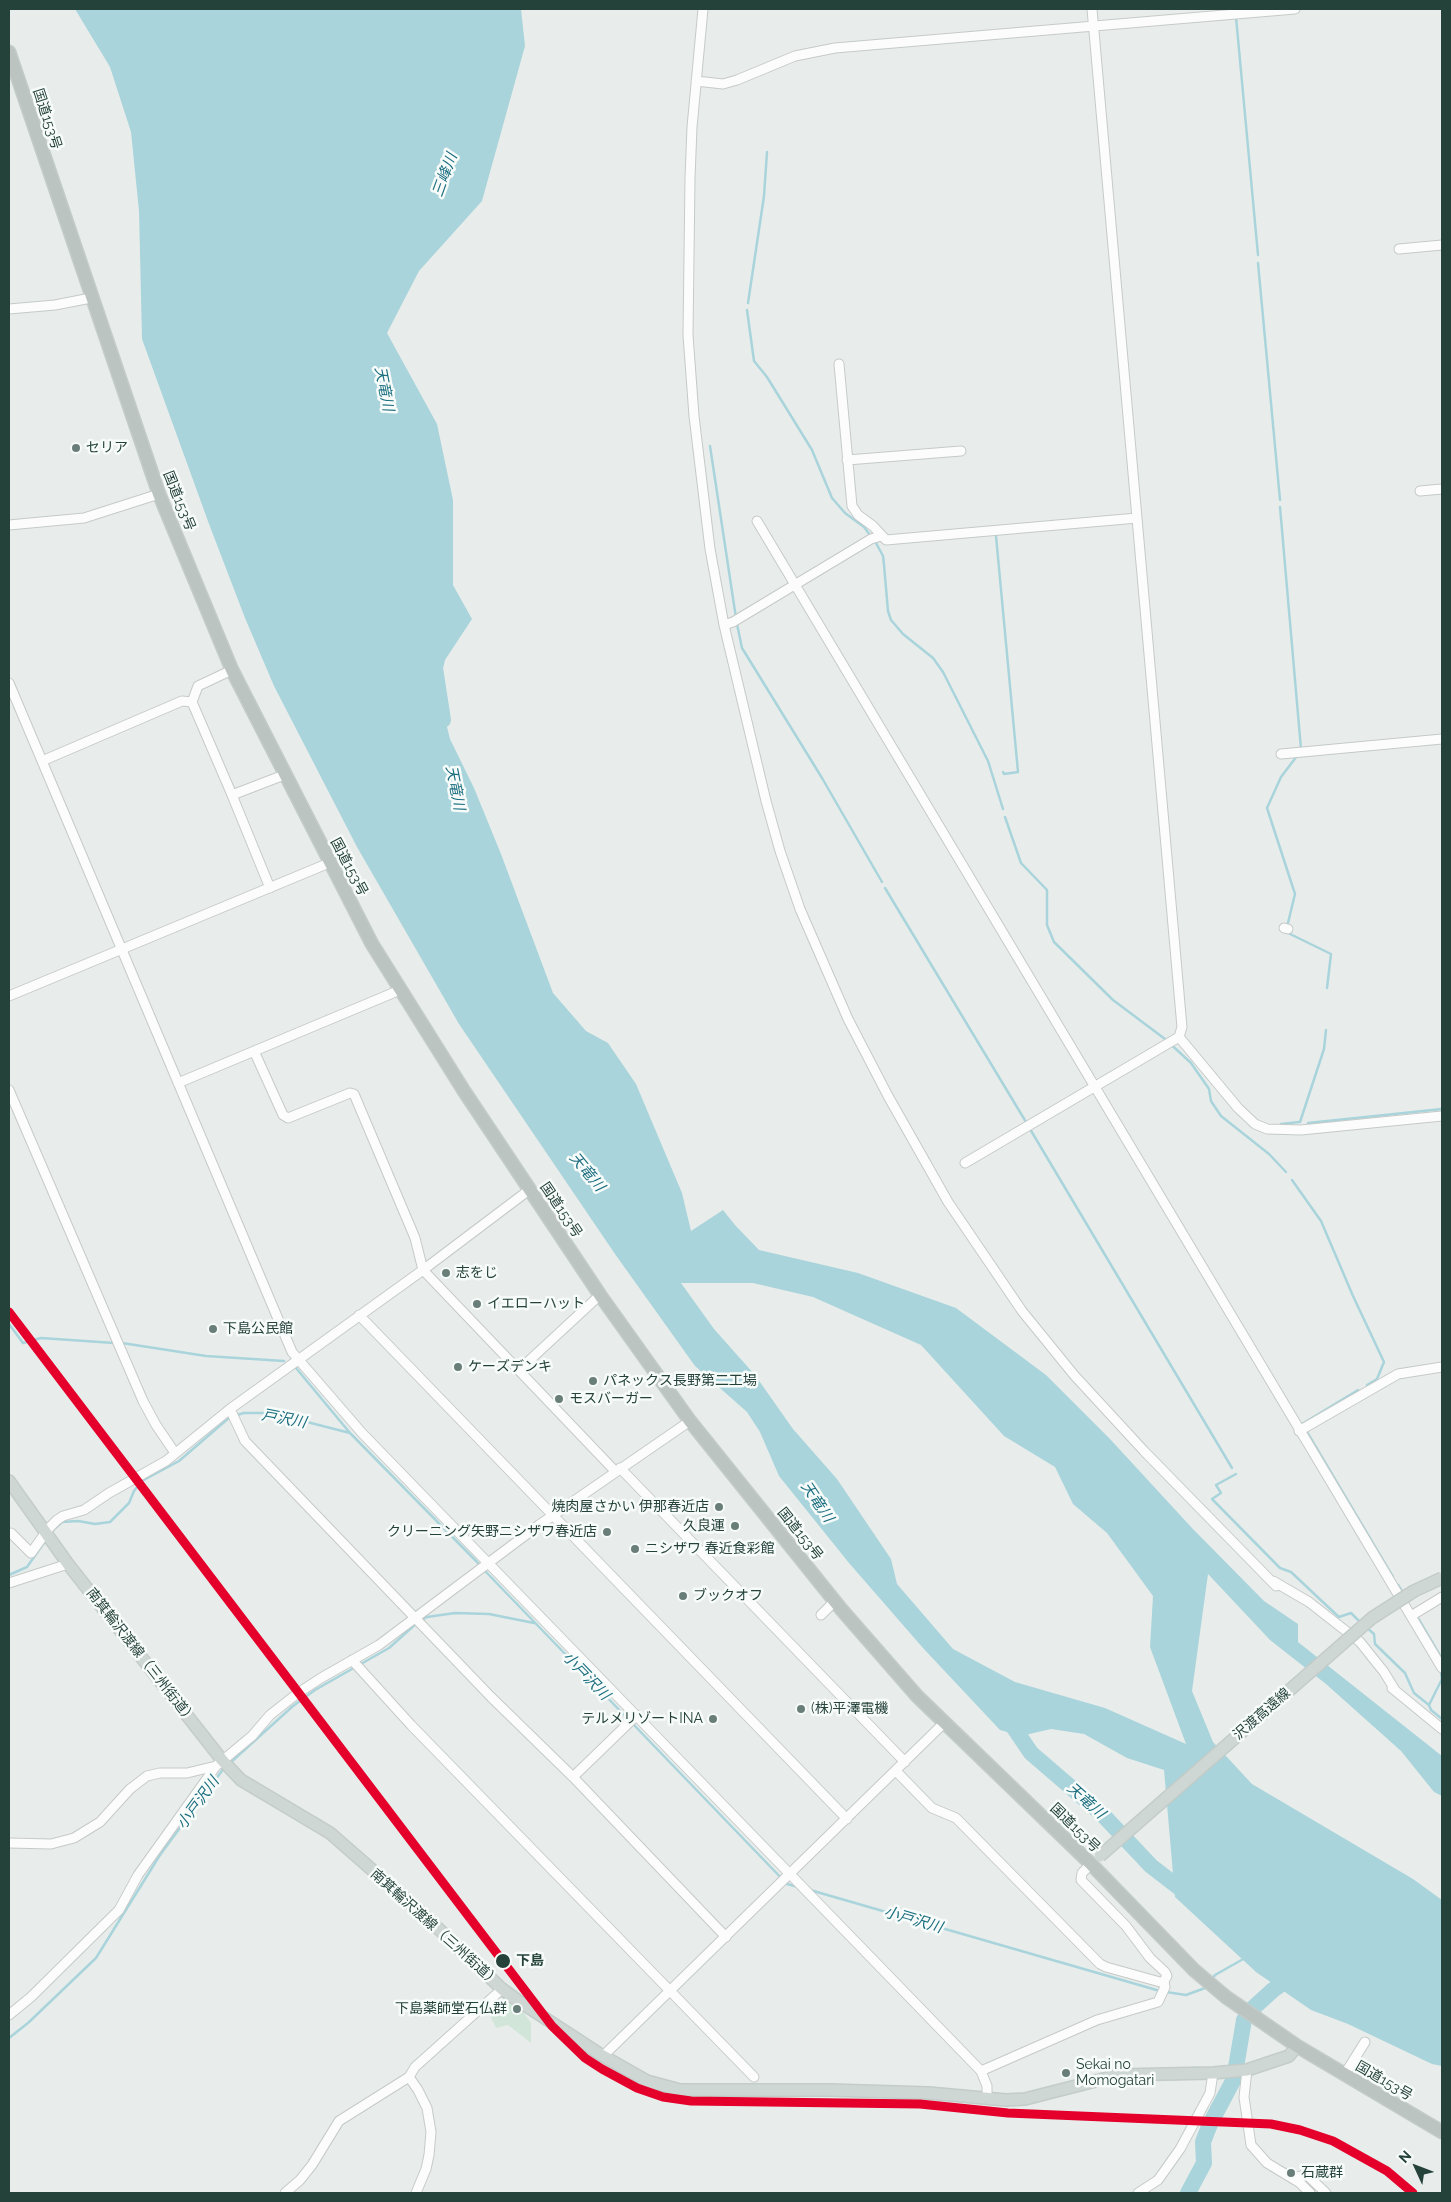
<!DOCTYPE html>
<meta charset="utf-8">
<style>
body{margin:0}
#map{position:relative;width:1451px;height:2202px;overflow:hidden;background:#e8edeb;font-family:Raleway,sans-serif}
canvas{display:block}
.frame{position:absolute;inset:0;border:10px solid #24423a;pointer-events:none}
.north{position:absolute;left:1391px;top:2142px;width:50px;height:50px;-webkit-text-stroke:4px #f7fbf9;paint-order:stroke;rotate:313deg;font-size:14px;font-weight:700;line-height:20px;text-align:center;color:#24423a}
.north::after{content:'';display:block;margin:auto;width:18px;height:22px;background:#24423a;clip-path:polygon(50% 0,100% 100%,50% 72%,0 100%)}
</style>
<div id="map">
<canvas width="1451" height="2202"></canvas>
<div class="frame"></div>
<div class="north">N</div>
</div>
<script>
const c = document.querySelector('canvas').getContext('2d');
c.lineJoin = 'round';
function paint(path, color) {
  c.fillStyle = color;
  c.fill(path, 'evenodd');
}
function poly(rows) {
  const path = new Path2D();
  for (const r of rows) {
    path.moveTo(r[0], r[1]);
    for (let i = 2; i < r.length; i += 2) path.lineTo(r[i], r[i + 1]);
  }
  return path;
}
function strokePath(path, color, width, dash) {
  c.strokeStyle = color;
  c.lineWidth = width;
  c.lineCap = dash ? 'butt' : 'round';
  c.setLineDash(dash || []);
  c.stroke(path);
}
function write(font, color, halo, rows, align = 'center') {
  c.font = font + ' Raleway,"Noto Sans JP",sans-serif';
  c.lineWidth = 5;
  c.setLineDash([]);
  c.textBaseline = 'middle';
  c.strokeStyle = halo;
  c.fillStyle = color;
  for (const [text, x, y, turn = 0] of rows) {
    c.save();
    c.translate(x, y);
    c.rotate((+turn || 0) * Math.PI / 180);
    c.textAlign = isNaN(turn) ? turn : align;
    if (halo) c.strokeText(text, 0, 0);
    c.fillText(text, 0, 0);
    c.restore();
  }
}
paint(poly([
 [506,1999,521,2009,531,2023,531,2043,508,2025,496,2028,487,2010]
]), '#d1e6d8');
paint(poly([
 [75,9,521,9,525,46,482,201,419,271,387,333,437,424,453,500,453,585,472,619,445,660,438,691,450,739,474,788,501,854,553,993,586,1031,608,1043,636,1084,682,1193,691,1231,723,1210,735,1225,759,1250,858,1273,956,1308,1046,1375,1110,1439,1192,1528,1264,1601,1298,1624,1298,1642,1442,1756,1442,1796,1434,1792,1401,1751,1326,1684,1270,1640,1208,1574,1192,1691,1213,1742,1252,1784,1413,1879,1442,1900,1442,2066,1432,2064,1348,2024,1311,2010,1256,1972,1175,1897,1164,1770,1127,1758,1084,1734,1051,1729,1021,1736,1000,1730,923,1648,849,1563,779,1476,760,1432,747,1412,695,1366,615,1254,459,1024,357,847,274,686,245,618,209,524,142,339,139,211,131,132,110,67],
 [681,1283,753,1283,813,1297,921,1345,1004,1436,1055,1467,1073,1504,1107,1533,1153,1596,1150,1647,1186,1744,1105,1708,1015,1682,953,1649,897,1584,891,1559,837,1479,793,1429,755,1375,714,1329]
]), '#a9d4db');
strokePath(poly([
 [1236,17,1258,255],
 [1258,263,1280,500],
 [748,303,764,196,767,152],
 [747,310,754,361,767,377,812,450,832,498,845,513,864,527,870,535],
 [710,446,736,618],
 [1280,507,1301,749],
 [996,536,1018,772,1004,774,1003,772],
 [876,543,883,556,884,565,888,611,891,620,903,634,933,658,943,672,988,761,1003,809],
 [737,624,742,648,822,778,882,882],
 [1005,817,1021,863,1047,890,1047,925,1054,942,1113,1000,1165,1039,1191,1063,1209,1089,1211,1101,1221,1116,1269,1154,1286,1172],
 [885,888,1026,1122],
 [1287,927,1295,894,1267,808,1281,777,1297,756],
 [1286,932,1331,954,1327,988],
 [1300,1122,1324,1049,1326,1030],
 [1308,1123,1442,1109],
 [1281,1124,1299,1122],
 [1030,1129,1232,1468],
 [1292,1180,1321,1221,1353,1296,1384,1362,1377,1379,1367,1385],
 [9,1324,23,1343,41,1338,114,1343],
 [122,1343,206,1356,284,1361],
 [296,1368,350,1433,478,1563],
 [1302,1424,1358,1390],
 [1307,1432,1393,1577],
 [1236,1474,1216,1485,1221,1493,1212,1499,1280,1568,1291,1572,1326,1605,1339,1617,1351,1613,1360,1622],
 [51,1532,62,1522,78,1521,95,1524,110,1522,129,1503,134,1491,142,1481,179,1461,230,1417,244,1413,272,1413,350,1433],
 [486,1572,628,1719],
 [9,1575,27,1567,46,1540],
 [1398,1585,1404,1594],
 [1418,1618,1442,1659],
 [422,1620,427,1617,455,1613,489,1614,534,1623],
 [1366,1627,1374,1634,1375,1644,1405,1673,1414,1693,1429,1705],
 [1441,1673,1442,1679,1429,1705,1431,1710,1442,1719],
 [632,1723,787,1884,798,1887],
 [230,1763,293,1706,315,1690,389,1648,417,1623],
 [810,1890,1160,1991],
 [1212,1979,1215,1975,1245,1958],
 [1166,1992,1186,1995,1205,1988,1207,1985],
 [9,2038,28,2023,96,1958,160,1855,224,1768]
]), '#a9d4db', 2.5);
strokePath(poly([
 [435,668,443,720],
 [1008,1719,1031,1753,1102,1814,1151,1866,1190,1896],
 [1188,2193,1204,2163,1203,2142,1210,2124,1234,2079,1244,2020,1251,2010,1273,1990,1286,1981,1297,1980]
]), '#a9d4db', 16);
const minor = poly([
 [703,9,692,127,690,178,688,335,694,416,710,549,724,625,766,801,780,851,800,909,848,1019,888,1096,948,1202,1022,1311,1074,1375,1144,1451,1276,1586],
 [696,81,723,84,737,80,795,56,835,48,1295,9],
 [1399,249,1442,245],
 [9,309,55,305,91,298],
 [839,364,852,506,858,515,873,526,886,540,1137,518],
 [847,460,961,451],
 [1420,491,1442,489],
 [757,521,1442,1668],
 [9,525,84,518,159,494],
 [724,625,733,622,871,539,881,536],
 [9,683,292,1352,362,1433,981,2071,987,2086,987,2098],
 [192,702,232,795,284,775],
 [1281,754,1442,739],
 [42,761,182,701,192,702,198,686,232,670],
 [232,795,270,888],
 [1284,928,1288,929],
 [9,996,329,863],
 [1179,1037,1238,1108,1255,1124,1267,1129,1301,1130,1442,1116],
 [254,1051,283,1115,288,1118,350,1093,354,1094,415,1238,423,1270,615,1471],
 [178,1083,400,990],
 [9,1090,143,1401,156,1425,175,1453],
 [965,1163,1179,1037,1182,1027,1092,9],
 [359,1315,847,1819],
 [519,1370,600,1295],
 [230,1409,245,1441,491,1697,573,1777,726,1937],
 [1299,1431,1398,1374,1442,1367],
 [620,1468,905,1762],
 [11,1533,31,1553,49,1528,57,1520,63,1516,84,1510,109,1493,166,1461,230,1409,423,1270,529,1190],
 [1273,1581,1309,1602,1360,1642,1384,1672,1395,1690],
 [9,1583,68,1564],
 [821,1615,835,1601],
 [1411,1616,1442,1597],
 [352,1660,411,1725,754,2077],
 [1392,1688,1442,1729],
 [896,1771,932,1808,956,1818,1100,1964,1106,1967,1160,1982,1164,1981,1167,1976,1165,1972,1150,1958,1126,1926,1081,1880,1082,1873,1091,1864],
 [573,1777,637,1715],
 [9,1843,51,1844,74,1838,100,1822,130,1789,147,1776,160,1773,187,1773,216,1766],
 [9,2015,31,1997,119,1910,138,1875,216,1766,252,1736,270,1715,298,1693,321,1678,379,1645,539,1525,690,1421],
 [603,2056,944,1723],
 [1348,2069,1365,2042],
 [1247,2070,1244,2097,1251,2145,1267,2163,1300,2183,1310,2193],
 [981,2071,1097,2020,1158,2002,1165,1987,1164,1981],
 [409,2077,418,2090,427,2108,431,2132,429,2155,426,2169,416,2193],
 [1292,2178,1307,2175,1326,2193],
 [285,2193,300,2180,312,2165,339,2121,409,2077,415,2067,502,1989],
 [1138,2193,1158,2180,1180,2149,1210,2093,1213,2073]
]);
const major = poly([
 [9,1481,68,1564,222,1760,241,1780,330,1833,426,1917,502,1989,517,2000,603,2056,647,2081,680,2090,830,2090,929,2093,1006,2100,1025,2099,1119,2075,1213,2073,1247,2070,1289,2056,1297,2046]
]);
const highway = poly([
 [9,52,159,494,232,670,372,944,464,1091,600,1295,690,1421,841,1609,917,1696,1091,1864,1194,1970,1226,1997,1297,2046,1442,2132]
]);
strokePath(minor, '#c5cac8', 11);
strokePath(major, '#c3ccc9', 14);
strokePath(highway, '#c3ccc9', 15);
strokePath(minor, '#fcfcfc', 9);
strokePath(major, '#cfd7d5', 11);
strokePath(highway, '#bcc4c2', 12);
const majorBridge = poly([
 [1100,1856,1372,1618,1414,1591,1442,1578]
]);
strokePath(majorBridge, '#c3ccc9', 14, []);
strokePath(majorBridge, '#cfd7d5', 11);
strokePath(poly([
 [9,1312,552,2026,585,2058,602,2069,637,2088,663,2097,691,2101,920,2104,1008,2113,1271,2124,1300,2130,1333,2141,1387,2171,1413,2193]
]), '#e4002b', 9);
for (const [x, y, r, color] of [
 [76,448,5,"#697e78"],
 [446,1273,5,"#697e78"],
 [477,1304,5,"#697e78"],
 [213,1329,5,"#697e78"],
 [458,1367,5,"#697e78"],
 [593,1381,5,"#697e78"],
 [559,1399,5,"#697e78"],
 [719,1507,5,"#697e78"],
 [735,1526,5,"#697e78"],
 [607,1532,5,"#697e78"],
 [635,1549,5,"#697e78"],
 [683,1596,5,"#697e78"],
 [801,1709,5,"#697e78"],
 [713,1719,5,"#697e78"],
 [503,1961,8,"#24423a"],
 [517,2009,5,"#697e78"],
 [1066,2073,5,"#697e78"],
 [1291,2173,5,"#697e78"]
]) {
  const dot = new Path2D();
  dot.arc(x, y, r, 0, 2 * Math.PI);
  c.fillStyle = color;
  c.fill(dot);
  strokePath(dot, '#f7fbf9', 2);
}
write('14px', '#24423a', '#f7fbf9', [
 ["国道153号",47,119,72],
 ["国道153号",179,501,68],
 ["国道153号",349,867,62],
 ["国道153号",561,1210,56],
 ["国道153号",800,1534,51],
 ["南箕輪沢渡線（三州街道）",141,1656,52],
 ["沢渡高遠線",1262,1714,-41],
 ["国道153号",1075,1828,44],
 ["南箕輪沢渡線（三州街道）",435,1928,42],
 ["国道153号",1384,2081,30]
]);
write('14px', '#24423a', '#f7fbf9', [
 ["セリア",86,448],
 ["志をじ",456,1273],
 ["イエローハット",487,1304],
 ["下島公民館",223,1329],
 ["ケーズデンキ",468,1367],
 ["パネックス長野第二工場",603,1381],
 ["モスバーガー",569,1399],
 ["焼肉屋さかい 伊那春近店",709,1507,"right"],
 ["久良運",725,1526,"right"],
 ["クリーニング矢野ニシザワ春近店",597,1532,"right"],
 ["ニシザワ 春近食彩館",645,1549],
 ["ブックオフ",693,1596],
 ["(株)平澤電機",811,1709],
 ["テルメリゾートINA",703,1719,"right"],
 ["下島薬師堂石仏群",507,2009,"right"],
 ["Sekai no",1076,2065],
 ["Momogatari",1076,2081],
 ["石蔵群",1301,2173]
], 'left');
write('bold 14px', '#24423a', '#f7fbf9', [
 ["下島",516,1961]
], 'left');
write('italic 15px', '#1c6f80', '#f7fbf9', [
 ["三峰川",445,175,-70],
 ["天竜川",384,389,79],
 ["天竜川",455,788,79],
 ["天竜川",587,1172,50],
 ["戸沢川",284,1419,11],
 ["天竜川",817,1502,56],
 ["小戸沢川",586,1676,46],
 ["天竜川",1086,1801,42],
 ["小戸沢川",198,1803,-54],
 ["小戸沢川",913,1920,16]
]);
</script>
